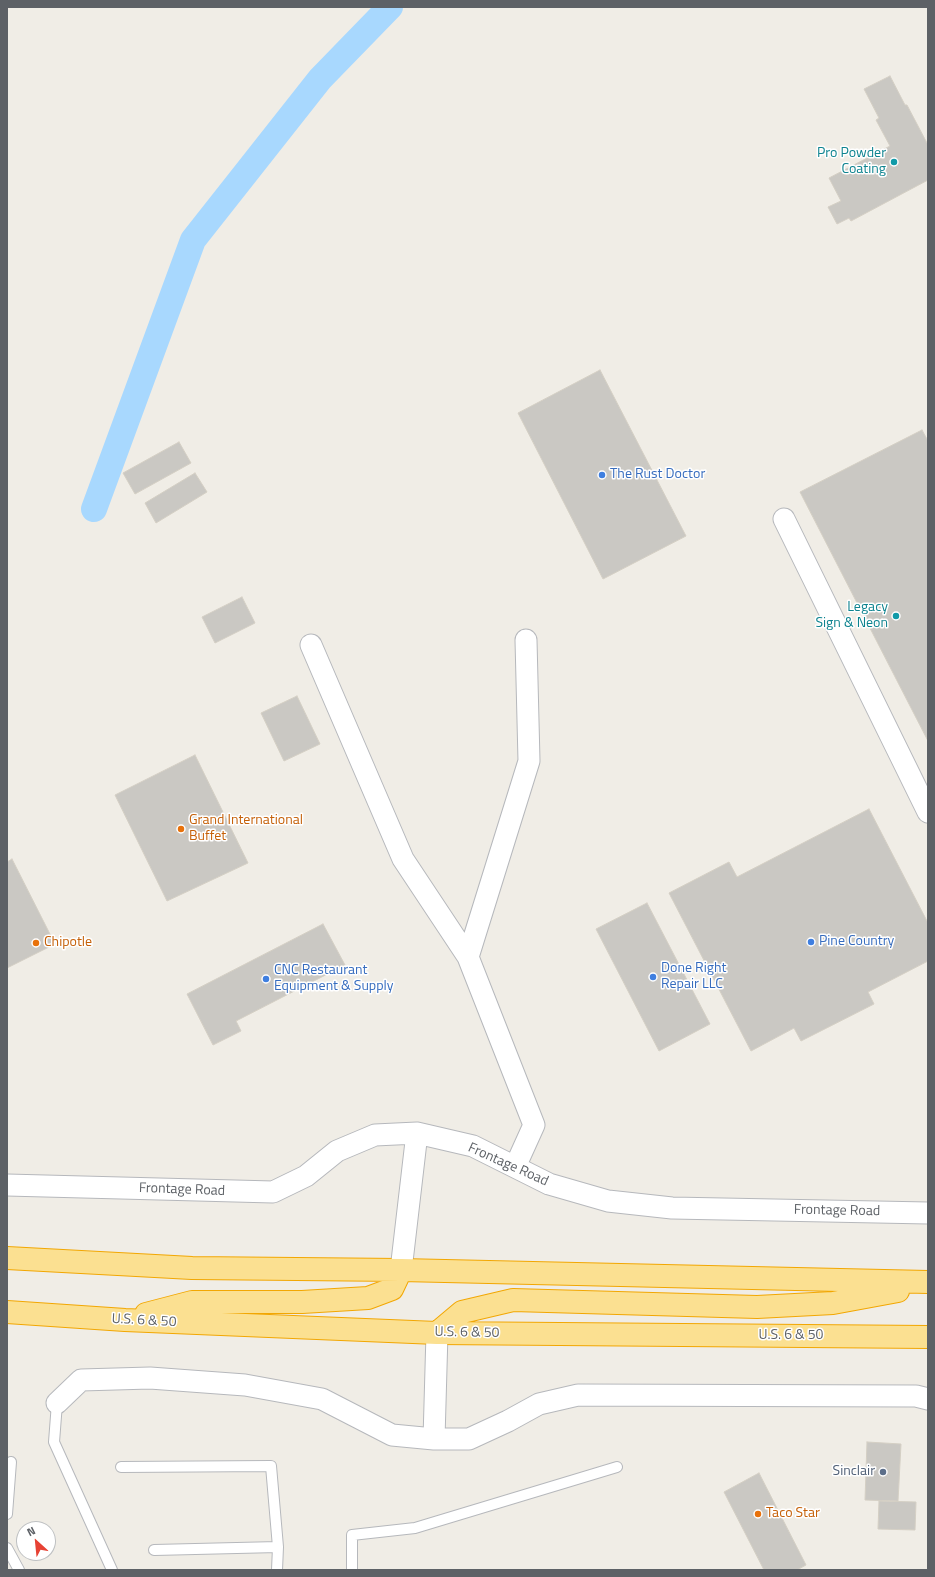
<!DOCTYPE html>
<style>
body{margin:0}
#map{position:relative;width:935px;height:1577px;overflow:hidden;background:#f0ede6;font-family:"Titillium Web",sans-serif}
canvas{display:block}
.frame{position:absolute;inset:0;border:8px solid #5d6166;pointer-events:none}
.north{position:absolute;left:16px;top:1521px;width:40px;height:40px;box-sizing:border-box;background:#fff;border:1px solid #bec0c2;border-radius:50%;rotate:333deg;font-size:11px;font-weight:700;line-height:16px;text-align:center;color:#5d6166}
.north::after{content:'';display:block;margin:auto;width:14px;height:18px;background:#e74234;clip-path:polygon(50% 0,100% 100%,50% 72%,0 100%)}
</style>
<div id="map">
<canvas width="935" height="1577"></canvas>
<div class="frame"></div>
<div class="north">N</div>
</div>
<script>
const c = document.querySelector('canvas').getContext('2d');
c.lineJoin = 'round';
function poly(rows) {
  const path = new Path2D();
  for (const r of rows) {
    path.moveTo(r[0], r[1]);
    for (let i = 2; i < r.length; i += 2) path.lineTo(r[i], r[i + 1]);
  }
  return path;
}
function strokePath(path, color, width, dash) {
  c.strokeStyle = color;
  c.lineWidth = width;
  c.lineCap = dash ? 'butt' : 'round';
  c.setLineDash(dash || []);
  c.stroke(path);
}
function paint(path, color) {
  c.fillStyle = color;
  c.fill(path, 'evenodd');
}
function write(font, color, halo, rows, align = 'center') {
  c.font = font + ' "Titillium Web",sans-serif';
  c.lineWidth = 3;
  c.setLineDash([]);
  c.textBaseline = 'middle';
  c.strokeStyle = halo;
  c.fillStyle = color;
  for (const [text, x, y, turn = 0] of rows) {
    c.save();
    c.translate(x, y);
    c.rotate((+turn || 0) * Math.PI / 180);
    c.textAlign = isNaN(turn) ? turn : align;
    if (halo) c.strokeText(text, 0, 0);
    c.fillText(text, 0, 0);
    c.restore();
  }
}
strokePath(poly([
 [94,509,193,240,320,79,390,7]
]), '#a8d8fe', 26);
const building = poly([
 [890,76,905,105,907,105,928,145,928,180,851,221,849,218,837,224,828,207,841,201,829,178,890,146,876,120,879,118,864,89,890,76],
 [600,370,686,536,603,579,518,413,600,370],
 [922,430,928,441,928,741,800,492,922,430],
 [179,442,191,463,135,494,123,473,179,442],
 [195,473,207,492,156,523,145,503,195,473],
 [242,597,255,623,215,643,202,617,242,597],
 [297,696,320,744,284,761,261,713,297,696],
 [195,755,248,863,167,901,115,795,195,755],
 [869,809,928,923,928,961,868,992,874,1004,801,1041,794,1028,751,1051,669,893,729,862,737,877,869,809],
 [12,859,55,944,7,968,7,862,12,859],
 [647,903,710,1024,659,1051,596,929,647,903],
 [323,924,345,965,236,1021,241,1031,213,1045,187,994,323,924],
 [867,1442,901,1444,898,1501,865,1500,867,1442],
 [759,1473,806,1565,797,1570,764,1570,724,1492,759,1473],
 [879,1501,916,1502,915,1530,878,1529,879,1501]
]);
paint(building, '#cac8c3');
strokePath(building, '#d4cfc4', 1);
const lane = poly([
 [57,1403,54,1442,112,1570],
 [121,1467,271,1466,278,1547,277,1570],
 [7,1514,11,1462],
 [7,1548,19,1570],
 [154,1550,278,1547],
 [352,1570,352,1535,415,1528,617,1467]
]);
const street = poly([
 [784,519,928,812],
 [311,645,403,859,468,957],
 [515,1167,534,1125,468,957,529,761,526,640],
 [7,1185,273,1192,306,1176,337,1151,375,1135,417,1133,473,1146,549,1184,608,1201,672,1208,928,1213],
 [401,1270,417,1133],
 [57,1403,81,1380,150,1378,245,1385,322,1399,392,1435,434,1439,469,1439,508,1421,539,1404,578,1395,916,1396,928,1399],
 [434,1439,437,1333]
]);
const highway = poly([
 [7,1258,192,1268,401,1270,928,1282],
 [7,1312,125,1320,437,1333,928,1337],
 [146,1314,192,1302,302,1302,368,1298,392,1289,401,1270],
 [437,1333,462,1312,513,1300,757,1307,833,1303,898,1291]
]);
strokePath(lane, '#b6b8bc', 12);
strokePath(street, '#b6b8bc', 23);
strokePath(highway, '#f2a703', 24);
strokePath(lane, '#fff', 10);
strokePath(street, '#fff', 21);
strokePath(highway, '#fbe091', 22);
for (const [x, y, r, color] of [
 [894,162,4,"#0f9aa8"],
 [602,475,4,"#3f7fe0"],
 [896,616,4,"#0f9aa8"],
 [181,829,4,"#e8710a"],
 [811,942,4,"#3f7fe0"],
 [36,943,4,"#e8710a"],
 [653,977,4,"#3f7fe0"],
 [266,979,4,"#3f7fe0"],
 [883,1472,4,"#5c6f8a"],
 [758,1514,4,"#e8710a"]
]) {
  const dot = new Path2D();
  dot.arc(x, y, r, 0, 2 * Math.PI);
  c.fillStyle = color;
  c.fill(dot);
  strokePath(dot, '#fff', 1.5);
}
write('14px', '#0d838f', '#fff', [
 ["Pro Powder",886,154],
 ["Coating",886,170],
 ["Legacy",888,608],
 ["Sign & Neon",888,624]
], 'right');
write('14px', '#366cbe', '#fff', [
 ["The Rust Doctor",610,475],
 ["Pine Country",819,942],
 ["Done Right",661,969],
 ["Repair LLC",661,985],
 ["CNC Restaurant",274,971],
 ["Equipment & Supply",274,987]
], 'left');
write('14px', '#c56008', '#fff', [
 ["Grand International",189,821],
 ["Buffet",189,837],
 ["Chipotle",44,943],
 ["Taco Star",766,1514]
], 'left');
write('14px', '#5d6166', '#fff', [
 ["Frontage Road",508,1165,24],
 ["Frontage Road",182,1190,2],
 ["Frontage Road",837,1211,1],
 ["U.S. 6 & 50",144,1321,3],
 ["U.S. 6 & 50",467,1333,1],
 ["U.S. 6 & 50",791,1336]
]);
write('14px', '#4e5e75', '#fff', [
 ["Sinclair",875,1472]
], 'right');
</script>
